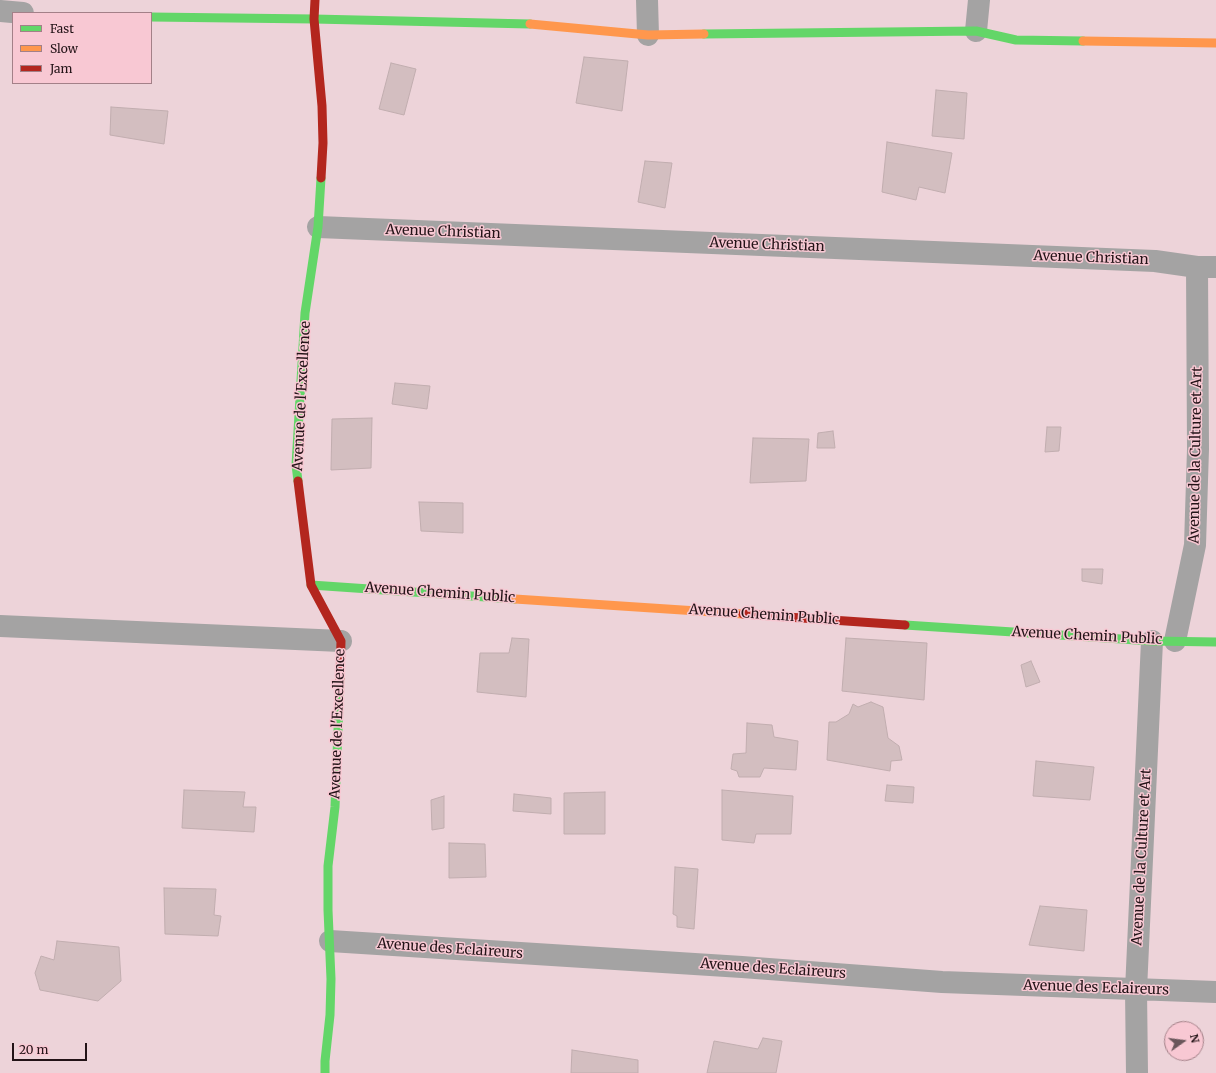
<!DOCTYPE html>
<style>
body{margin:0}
#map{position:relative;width:1216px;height:1073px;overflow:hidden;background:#edd3d9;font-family:Merriweather,serif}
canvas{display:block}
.legend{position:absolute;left:12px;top:12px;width:140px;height:72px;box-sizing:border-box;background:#f8c8d3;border:1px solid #a38088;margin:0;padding:5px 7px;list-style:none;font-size:12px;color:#231317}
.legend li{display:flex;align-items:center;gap:8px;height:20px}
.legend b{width:20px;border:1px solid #a38088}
.north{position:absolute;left:1164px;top:1021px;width:40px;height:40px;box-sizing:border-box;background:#f8c8d3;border:1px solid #a38088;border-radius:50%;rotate:76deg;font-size:11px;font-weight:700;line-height:16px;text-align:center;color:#231317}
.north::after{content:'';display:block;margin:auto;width:14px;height:18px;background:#6a565b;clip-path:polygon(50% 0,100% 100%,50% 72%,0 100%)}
.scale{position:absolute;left:12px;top:1043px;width:75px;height:18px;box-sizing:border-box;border:2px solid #231317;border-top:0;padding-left:5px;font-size:12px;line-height:14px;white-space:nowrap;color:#231317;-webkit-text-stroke:3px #f8c8d3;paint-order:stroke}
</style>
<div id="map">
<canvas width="1216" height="1073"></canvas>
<ul class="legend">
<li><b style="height:5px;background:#63d668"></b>Fast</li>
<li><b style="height:5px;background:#ff974d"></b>Slow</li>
<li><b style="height:5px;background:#b3261e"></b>Jam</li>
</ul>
<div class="north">N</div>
<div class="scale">20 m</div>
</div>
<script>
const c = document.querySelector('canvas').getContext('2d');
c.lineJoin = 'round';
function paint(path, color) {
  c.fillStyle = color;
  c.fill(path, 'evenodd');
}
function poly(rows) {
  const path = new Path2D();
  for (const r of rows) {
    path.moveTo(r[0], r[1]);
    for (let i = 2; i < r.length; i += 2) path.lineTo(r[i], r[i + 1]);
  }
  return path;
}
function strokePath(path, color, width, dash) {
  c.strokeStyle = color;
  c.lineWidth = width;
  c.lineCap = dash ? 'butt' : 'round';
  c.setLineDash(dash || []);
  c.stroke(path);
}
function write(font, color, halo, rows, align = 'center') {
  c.font = font + ' Merriweather,serif';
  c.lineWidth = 3;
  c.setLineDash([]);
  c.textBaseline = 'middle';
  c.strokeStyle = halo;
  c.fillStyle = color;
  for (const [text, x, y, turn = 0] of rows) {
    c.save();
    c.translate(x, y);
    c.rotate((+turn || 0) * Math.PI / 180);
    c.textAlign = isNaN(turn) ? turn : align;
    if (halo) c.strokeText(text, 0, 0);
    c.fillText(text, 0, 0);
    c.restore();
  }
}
const building = poly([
 [584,57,628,61,622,111,576,103,584,57],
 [391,63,416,69,404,115,379,109,391,63],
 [936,90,967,93,964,139,932,136,936,90],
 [111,107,168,111,164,144,110,135,111,107],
 [887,142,952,153,945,193,919,187,916,200,882,192,887,142],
 [645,161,672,163,665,208,638,202,645,161],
 [395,383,430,386,427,409,392,404,395,383],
 [372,418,371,468,331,470,332,419,372,418],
 [1047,427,1061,427,1059,451,1045,452,1047,427],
 [833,431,835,448,817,448,818,433,833,431],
 [753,438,809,439,806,481,750,483,753,438],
 [419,502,463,503,463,533,421,531,419,502],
 [1082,569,1103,569,1102,584,1082,581,1082,569],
 [512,638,529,639,526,697,477,692,480,653,509,653,512,638],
 [846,638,927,643,924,700,842,691,846,638],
 [1031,661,1040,682,1026,687,1021,665,1031,661],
 [871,702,883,707,888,738,899,746,902,760,891,761,890,771,827,760,829,722,836,722,849,714,853,704,858,707,871,702],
 [747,723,772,725,774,737,798,741,796,770,764,768,760,777,739,777,737,771,731,769,733,754,746,753,747,723],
 [1036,761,1094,767,1090,800,1033,796,1036,761],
 [887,785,914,787,913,803,885,801,887,785],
 [184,790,245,792,243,807,256,807,254,832,182,828,184,790],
 [722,790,793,796,791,834,756,834,754,843,722,840,722,790],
 [605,792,605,834,564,834,564,793,605,792],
 [514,794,551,798,551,814,513,811,514,794],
 [444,796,444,828,432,830,431,800,444,796],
 [449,843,485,844,486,877,449,878,449,843],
 [675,867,698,869,694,929,677,927,677,916,673,914,675,867],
 [164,888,216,889,214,915,221,916,218,936,165,934,164,888],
 [1040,906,1087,910,1084,951,1029,945,1040,906],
 [57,941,119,947,121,981,98,1001,40,990,35,973,41,956,54,960,57,941],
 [763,1038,782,1041,776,1073,707,1073,714,1041,758,1049,763,1038],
 [572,1050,638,1060,638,1073,571,1073,572,1050]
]);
paint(building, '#d3bec0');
strokePath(building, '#c1adaf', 1);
strokePath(poly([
 [647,0,648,35],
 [0,11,23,13],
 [976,31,979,0],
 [318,227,1155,261,1197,267,1216,267],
 [0,626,341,641],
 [1175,641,1195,545,1198,449,1197,267],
 [330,941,742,967,942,982,1216,992],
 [1137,1073,1136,990,1152,641]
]), '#a4a3a3', 22);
strokePath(poly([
 [151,17,314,19,530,24],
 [704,34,976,31,1016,40,1083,41],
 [298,481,296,465,305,313,318,227,321,178],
 [311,585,515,599],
 [905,625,1152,641,1216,642],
 [325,1073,325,1061,330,1015,331,979,328,910,328,866,335,807,340,679]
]), '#63d668', 9);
strokePath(poly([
 [530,24,648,35,704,34],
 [1083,41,1216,43],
 [515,599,743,614]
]), '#ff974d', 9);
strokePath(poly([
 [315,0,314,19,322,106,323,143,321,178],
 [298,481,311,585,341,641,340,679],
 [743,614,905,625]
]), '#b3261e', 9);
write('14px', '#231317', '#f8c8d3', [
 ["Avenue Christian",443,232,2],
 ["Avenue Christian",767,245,2],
 ["Avenue Christian",1091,258,2],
 ["Avenue de l'Excellence",302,396,-87],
 ["Avenue de la Culture et Art",1196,455,-89],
 ["Avenue Chemin Public",440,593,4],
 ["Avenue Chemin Public",764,615,4],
 ["Avenue Chemin Public",1087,636,3],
 ["Avenue de l'Excellence",338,724,-88],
 ["Avenue de la Culture et Art",1142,857,-87],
 ["Avenue des Eclaireurs",450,949,4],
 ["Avenue des Eclaireurs",773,969,4],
 ["Avenue des Eclaireurs",1096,988,2]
]);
</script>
